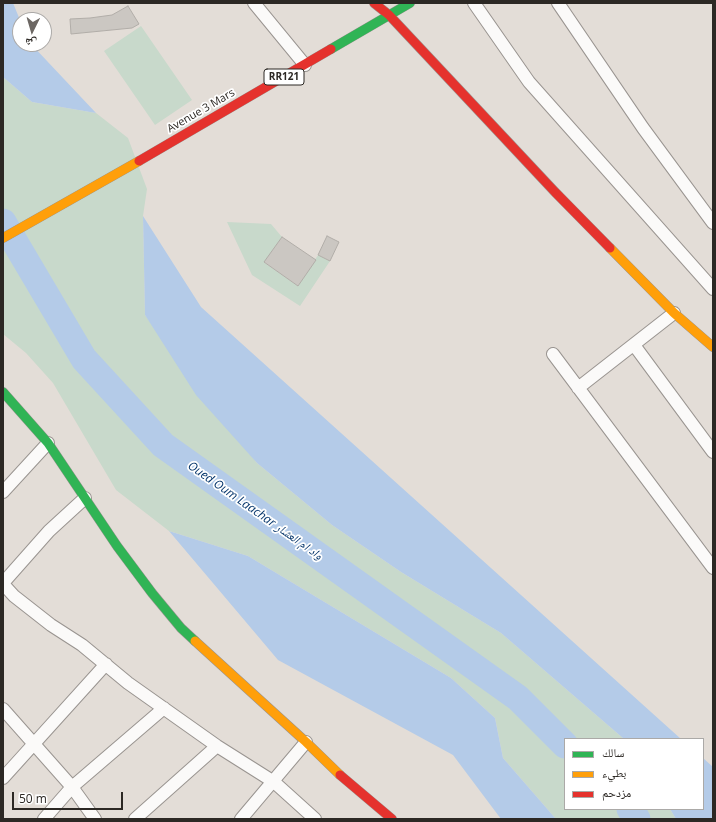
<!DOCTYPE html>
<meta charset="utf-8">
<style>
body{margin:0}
#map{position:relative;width:716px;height:822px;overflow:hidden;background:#e3ddd7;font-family:"Open Sans","Noto Naskh Arabic",sans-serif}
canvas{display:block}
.frame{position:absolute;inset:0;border:4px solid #2c2824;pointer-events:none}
.legend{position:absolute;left:564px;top:738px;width:140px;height:72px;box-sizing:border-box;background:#fff;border:1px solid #aba9a7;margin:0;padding:5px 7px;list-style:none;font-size:12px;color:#2c2824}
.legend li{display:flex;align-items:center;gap:8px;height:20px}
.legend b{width:20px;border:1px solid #aba9a7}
.north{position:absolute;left:12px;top:12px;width:40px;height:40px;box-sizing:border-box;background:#fff;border:1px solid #aba9a7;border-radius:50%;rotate:185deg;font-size:11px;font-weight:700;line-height:16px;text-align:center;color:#2c2824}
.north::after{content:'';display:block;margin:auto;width:14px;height:18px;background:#6c6763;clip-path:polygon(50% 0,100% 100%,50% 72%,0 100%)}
.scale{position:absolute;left:12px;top:792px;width:111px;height:18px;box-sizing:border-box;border:2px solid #2c2824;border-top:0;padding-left:5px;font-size:12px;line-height:14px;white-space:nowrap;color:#2c2824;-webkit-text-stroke:3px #fff;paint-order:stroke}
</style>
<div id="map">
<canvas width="716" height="822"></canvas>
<div class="frame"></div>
<ul class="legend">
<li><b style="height:5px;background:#30b455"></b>سالك</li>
<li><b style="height:5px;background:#ff9f0a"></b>بطيء</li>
<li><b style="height:5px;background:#e5322d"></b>مزدحم</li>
</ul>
<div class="north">ش</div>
<div class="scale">50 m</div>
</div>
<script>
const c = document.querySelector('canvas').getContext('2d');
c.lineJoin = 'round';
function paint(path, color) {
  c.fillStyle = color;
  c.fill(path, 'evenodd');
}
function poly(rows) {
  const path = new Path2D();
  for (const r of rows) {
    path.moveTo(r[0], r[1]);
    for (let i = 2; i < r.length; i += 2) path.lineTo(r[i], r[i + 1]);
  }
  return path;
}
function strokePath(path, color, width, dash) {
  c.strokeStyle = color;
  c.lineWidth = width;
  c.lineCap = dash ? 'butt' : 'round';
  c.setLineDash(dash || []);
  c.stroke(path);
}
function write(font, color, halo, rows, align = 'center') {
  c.font = font + ' "Open Sans","Noto Naskh Arabic",sans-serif';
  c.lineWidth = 3.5;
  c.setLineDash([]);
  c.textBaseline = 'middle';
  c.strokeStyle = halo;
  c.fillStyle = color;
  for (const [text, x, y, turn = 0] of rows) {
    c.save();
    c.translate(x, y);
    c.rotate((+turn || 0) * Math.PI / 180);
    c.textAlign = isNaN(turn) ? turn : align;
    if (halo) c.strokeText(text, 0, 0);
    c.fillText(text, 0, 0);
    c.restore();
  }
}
paint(poly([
 [141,26,192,100,155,125,104,51],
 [3,77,32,102,96,113,128,138,147,189,143,216,145,315,257,463,332,525,401,572,501,633,624,739,565,739,565,809,670,809,676,819,556,819,503,758,495,718,451,678,248,556,169,531,116,490,53,383,26,353,3,334],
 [227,222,271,224,282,237,265,263,298,286,318,255,330,261,300,306,252,275]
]), '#c8d9cb');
paint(poly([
 [3,3,13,3,20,20,20,44,31,44,96,113,32,102,3,77],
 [143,216,201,307,681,739,624,739,501,633,401,572,332,525,257,463,196,395,145,315],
 [169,531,248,556,451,678,495,718,503,758,556,819,501,819,453,755,278,660],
 [703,758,713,767,713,819,676,819,670,809,703,809]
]), '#b4cbe8');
strokePath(poly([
 [3,222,84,359,163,445,518,698,565,745],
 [630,809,637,819]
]), '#b4cbe8', 27);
const building = poly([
 [128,6,139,24,132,28,71,34,70,19,90,18,112,15,128,6],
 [327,236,339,242,330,261,318,255,327,236],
 [282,237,316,260,298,286,264,262,282,237]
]);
paint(building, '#cbc7c2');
strokePath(building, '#b1ada8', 1);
const street = poly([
 [254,3,305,65],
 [474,3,529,82,713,289],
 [558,3,643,128,713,223],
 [634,345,713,452],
 [553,354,713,568],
 [578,388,674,313],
 [3,492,48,443],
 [3,583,49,531,85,498],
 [3,584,14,596,51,625,82,645,128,683,217,746,274,782,315,819],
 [3,709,72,787,95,819],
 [3,778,106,664],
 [44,819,72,787,164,708],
 [135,819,217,746],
 [241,819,306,742]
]);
const fast = poly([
 [331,49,410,3],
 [3,392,48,443,117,546,152,593,181,628,195,641]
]);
const slow = poly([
 [3,238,139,161],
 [610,248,674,313,713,347],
 [195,641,306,742,340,775]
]);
const jam = poly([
 [374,3,389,15,555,192,610,248],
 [139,161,331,49],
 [340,775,392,819]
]);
strokePath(street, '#999490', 14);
strokePath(fast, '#999490', 10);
strokePath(slow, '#999490', 10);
strokePath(jam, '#999490', 10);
strokePath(street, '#fbfaf9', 12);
strokePath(fast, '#30b455', 9);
strokePath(slow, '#ff9f0a', 9);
strokePath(jam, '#e5322d', 9);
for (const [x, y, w] of [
 [284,77,40]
]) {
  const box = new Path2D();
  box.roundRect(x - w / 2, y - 8, w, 16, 3);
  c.fillStyle = '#fff';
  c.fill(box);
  strokePath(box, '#2c2824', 1);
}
write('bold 10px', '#2c2824', null, [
 ["RR121",284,77]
]);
write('11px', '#2c2824', '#fff', [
 ["Avenue 3 Mars",201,111,-30]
]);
write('italic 12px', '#04346a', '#fff', [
 ["Oued Oum Laachar واد ام العشار",255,511,35]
]);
</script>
